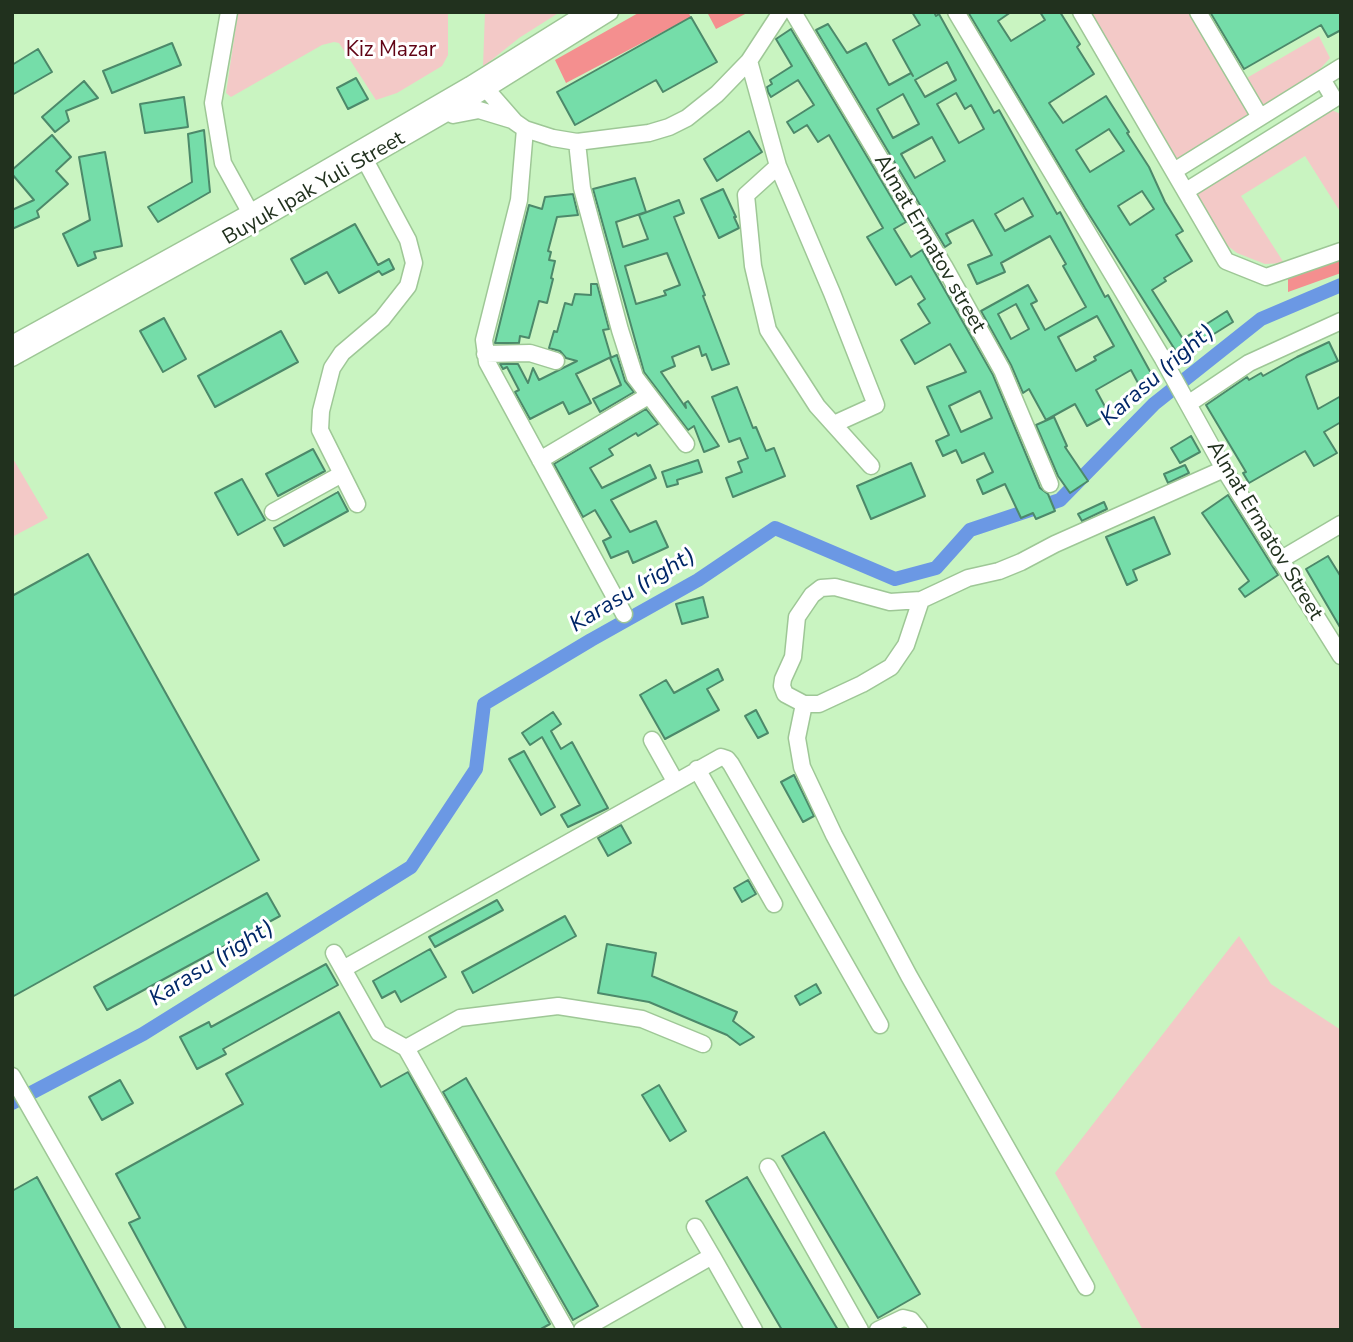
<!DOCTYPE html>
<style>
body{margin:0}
#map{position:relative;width:1353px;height:1342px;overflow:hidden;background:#c9f4c1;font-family:"Nunito Sans",sans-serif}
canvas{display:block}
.frame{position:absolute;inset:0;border:14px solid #21311e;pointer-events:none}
</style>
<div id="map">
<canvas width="1353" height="1342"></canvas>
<div class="frame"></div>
</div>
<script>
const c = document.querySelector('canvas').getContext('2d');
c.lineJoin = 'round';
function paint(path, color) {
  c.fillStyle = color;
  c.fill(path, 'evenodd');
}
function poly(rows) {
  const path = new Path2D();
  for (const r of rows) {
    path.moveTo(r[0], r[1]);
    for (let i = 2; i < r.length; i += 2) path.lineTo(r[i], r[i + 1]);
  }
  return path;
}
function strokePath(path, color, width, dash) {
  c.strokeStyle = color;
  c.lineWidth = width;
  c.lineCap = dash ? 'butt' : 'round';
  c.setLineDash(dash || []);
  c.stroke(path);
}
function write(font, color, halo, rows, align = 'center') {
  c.font = font + ' "Nunito Sans",sans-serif';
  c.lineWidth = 6;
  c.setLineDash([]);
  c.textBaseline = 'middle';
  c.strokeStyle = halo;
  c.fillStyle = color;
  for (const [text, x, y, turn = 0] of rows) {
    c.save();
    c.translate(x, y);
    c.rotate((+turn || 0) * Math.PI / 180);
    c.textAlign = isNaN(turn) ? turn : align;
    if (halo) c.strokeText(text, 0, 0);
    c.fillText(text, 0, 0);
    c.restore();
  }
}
paint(poly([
 [238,12,448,12,448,55,442,66,397,93,376,100,339,43,334,42,322,45,231,97,226,93],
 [485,12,560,12,519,38,483,67],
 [1091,12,1193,12,1248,109,1249,117,1181,160,1174,157],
 [1319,36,1330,58,1312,78,1262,106,1245,79],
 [1331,110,1341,114,1341,213,1305,156,1241,196,1284,263,1265,264,1237,253,1224,243,1198,201,1197,187],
 [12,457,48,518,12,537],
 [1239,936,1271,984,1341,1030,1341,1330,1143,1330,1055,1173]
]), '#f3c9c7');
paint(poly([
 [640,12,688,12,691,17,566,83,555,60],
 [707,12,749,12,716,29],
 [1341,257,1341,273,1288,292,1288,279]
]), '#f48f8f');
strokePath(poly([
 [12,1103,143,1034,411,867,476,769,484,704,591,640,698,580,775,528,895,579,936,568,970,530,1060,500,1154,404,1261,319,1341,285]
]), '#6b98e4', 14);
const building = poly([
 [912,12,934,12,936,16,939,14,994,113,999,110,1057,214,1060,212,1105,297,1108,295,1152,375,1138,383,1131,370,1096,390,1109,414,1087,426,1075,404,1046,420,1029,389,1023,393,1011,365,981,311,1028,285,1037,301,1031,304,1045,330,1086,307,1063,266,1066,264,1050,236,1001,263,1005,272,977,284,968,265,992,255,973,220,946,234,951,243,945,247,816,30,828,24,847,53,866,43,889,85,911,73,913,76,893,40,920,25,912,12],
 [947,62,956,80,925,97,915,80,947,62],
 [956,93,965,109,971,105,984,129,959,143,937,104,956,93],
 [903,94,919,124,893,138,877,109,903,94],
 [932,137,945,161,915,178,901,154,932,137],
 [1023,198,1033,216,1005,231,995,214,1023,198],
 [1016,304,1029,329,1011,339,998,314,1016,304],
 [1097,316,1114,346,1094,357,1096,360,1076,371,1058,337,1097,316],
 [968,12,1011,12,998,21,1011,41,1045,20,1040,12,1060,12,1080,44,1077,47,1094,74,1049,103,1063,123,1106,96,1129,132,1127,133,1149,167,1165,202,1183,231,1176,235,1192,261,1164,278,1166,281,1152,290,1183,339,1227,311,1233,322,1179,356,1085,208,968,12],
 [1109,129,1124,151,1090,172,1076,150,1109,129],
 [1142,191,1154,209,1130,225,1118,206,1142,191],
 [1210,12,1341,12,1341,30,1328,37,1321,25,1244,69,1210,12],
 [691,17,717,62,663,92,656,80,575,125,557,92,691,17],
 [791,29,906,222,894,229,911,257,922,250,993,375,1040,488,1048,494,1055,511,1036,519,1033,513,1021,518,1005,484,983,494,977,480,993,472,984,453,962,463,956,450,943,456,936,441,949,435,927,387,966,372,950,344,915,364,901,340,930,323,918,304,925,299,911,276,896,285,867,237,883,228,829,135,818,142,807,125,794,133,787,122,814,105,798,80,771,97,768,92,767,87,772,84,770,80,792,66,776,39,791,29],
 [980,391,992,418,961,432,949,406,980,391],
 [172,43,181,65,112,93,103,71,172,43],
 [38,49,52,72,12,95,12,65,38,49],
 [356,78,368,99,348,109,337,88,356,78],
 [84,81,98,98,66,111,69,121,55,132,42,117,84,81],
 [184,97,188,127,145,133,140,104,184,97],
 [204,130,210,192,158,222,148,207,192,182,188,134,204,130],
 [749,131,762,152,717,181,704,159,749,131],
 [52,135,71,157,56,171,68,184,37,211,39,217,12,229,12,210,34,200,12,174,12,170,52,135],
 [105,152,122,246,94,252,96,258,78,266,63,234,90,220,79,157,105,152],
 [635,178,646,212,616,222,623,247,648,239,639,215,679,200,684,213,674,217,705,295,703,296,729,364,712,370,706,354,702,356,699,346,672,357,675,366,661,372,686,408,685,403,688,401,719,446,704,452,694,426,688,430,644,372,593,189,635,178],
 [667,253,680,285,664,291,666,295,636,304,625,266,667,253],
 [723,189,736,217,734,217,739,228,719,238,701,199,723,189],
 [573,194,578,215,557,217,548,251,551,252,549,260,555,261,551,278,553,279,547,303,539,301,529,338,520,336,519,343,495,343,529,205,542,209,545,197,573,194],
 [355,224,378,265,389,259,394,269,382,275,379,271,339,293,327,272,305,284,291,259,355,224],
 [591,284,597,284,609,329,603,330,611,357,576,374,591,403,569,414,563,402,530,419,515,392,519,390,507,367,503,369,500,364,518,364,528,383,533,368,539,380,577,361,566,358,560,351,549,348,554,331,557,332,565,303,572,305,575,294,591,295,591,284],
 [164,318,186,359,163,372,140,331,164,318],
 [281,331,298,362,215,407,198,376,281,331],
 [1329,342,1338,361,1307,375,1306,377,1318,409,1341,396,1341,422,1324,432,1337,453,1314,466,1305,451,1249,483,1243,473,1246,472,1206,405,1247,377,1249,380,1261,373,1263,376,1297,357,1329,342],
 [617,355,625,381,634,392,600,412,593,399,621,385,610,358,617,355],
 [737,387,753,428,756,427,766,451,774,448,785,476,733,497,726,478,742,472,738,462,748,458,740,438,729,442,712,397,737,387],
 [646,409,658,424,638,436,636,433,609,449,613,455,590,468,602,488,650,465,656,478,611,500,630,532,656,521,668,547,633,563,628,551,611,558,603,541,611,537,595,510,583,517,554,464,646,409],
 [1054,417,1067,446,1065,447,1088,481,1070,493,1058,476,1036,425,1054,417],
 [1191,436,1200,452,1180,463,1171,448,1191,436],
 [313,449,325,471,278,496,266,474,313,449],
 [698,460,702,472,677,480,678,484,667,487,662,472,698,460],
 [911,463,925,496,871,519,857,486,911,463],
 [1185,465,1189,473,1168,483,1164,474,1185,465],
 [242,479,265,520,238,535,215,493,242,479],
 [338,492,348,511,284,546,274,528,338,492],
 [1228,495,1278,575,1245,597,1239,589,1249,581,1202,513,1228,495],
 [1104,502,1107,509,1082,521,1078,514,1104,502],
 [1154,517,1170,554,1133,570,1137,580,1127,585,1106,537,1154,517],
 [88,554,259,860,12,997,12,596,88,554],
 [1328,556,1341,577,1341,629,1306,569,1328,556],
 [703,597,708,617,682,624,676,604,703,597],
 [718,669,723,680,707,689,719,710,665,739,640,695,666,680,674,693,718,669],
 [756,710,768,733,758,738,745,716,756,710],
 [553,712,561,724,551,731,561,749,572,742,608,808,568,827,561,815,580,805,542,737,530,745,522,733,553,712],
 [524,751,555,807,541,815,509,759,524,751],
 [794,775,814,816,803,822,781,782,794,775],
 [621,825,631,843,608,856,598,838,621,825],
 [748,880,756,894,742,902,734,888,748,880],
 [267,893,280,916,107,1010,94,987,267,893],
 [497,900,503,910,435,947,429,937,497,900],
 [565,916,576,936,473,993,462,972,565,916],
 [607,944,656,953,652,976,737,1012,733,1021,754,1037,740,1045,727,1035,649,1002,598,993,607,944],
 [430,949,446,977,401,1002,395,991,382,998,373,981,430,949],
 [326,964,338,985,223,1049,226,1054,197,1069,180,1037,209,1022,211,1027,326,964],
 [816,984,821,993,800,1005,795,996,816,984],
 [339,1012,381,1087,408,1072,550,1324,539,1330,187,1330,129,1223,140,1218,116,1174,243,1104,226,1074,339,1012],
 [466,1078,598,1306,573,1320,443,1092,466,1078],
 [120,1080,133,1103,102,1120,89,1097,120,1080],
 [659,1085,686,1131,670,1141,642,1095,659,1085],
 [824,1132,920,1294,878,1318,782,1156,824,1132],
 [37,1177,121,1330,12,1330,12,1191,37,1177],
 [747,1177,838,1330,782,1330,706,1201,747,1177]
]);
paint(building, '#75dda9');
strokePath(building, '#4c896a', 2);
const minor = poly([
 [229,12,213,103,223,163,255,221],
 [793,12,944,266,1002,370,1050,484],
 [956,12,1163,359,1224,469,1341,656],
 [1081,12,1226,261,1266,277,1341,251],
 [1198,12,1260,117],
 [749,61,778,166,746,195,753,266,768,330,817,406,871,466],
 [480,82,515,122,525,129,553,138,577,142,649,133,669,127,687,118,717,94,749,61,781,12],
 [453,115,479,110,512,120],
 [525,129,519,200,484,340,487,362,624,614],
 [577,142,582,188,620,330,635,377,686,444],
 [778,166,832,293,876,405,834,424],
 [1174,171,1341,67],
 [1186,191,1334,99,1322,79],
 [12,344,251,212,470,85,587,12],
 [485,354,530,353,556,361],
 [12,358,256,223,469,100,610,12],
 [1188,404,1249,363,1341,321],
 [540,460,648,396],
 [357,504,320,430,321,411,332,368,342,353,382,319,408,286,414,263,408,240,365,160],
 [273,512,342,474],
 [1280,560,1341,524],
 [804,704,819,704,862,684,891,667,906,645,921,600],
 [652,740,675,781],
 [697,769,774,904],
 [334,953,379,1033,406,1048,566,1330],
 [343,969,721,757,727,759,731,764,880,1025],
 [406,1048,460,1018,558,1006,642,1019,703,1044],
 [12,1076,157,1330],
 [768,1167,860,1330],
 [695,1227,712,1256],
 [1086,1287,909,976,834,835,802,767,797,738,804,704,785,694,782,686,783,679,793,657,797,617,812,595,821,588,835,587,890,602,921,600,968,578,999,571,1021,562,1055,544,1224,469],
 [582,1330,712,1256,754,1330],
 [878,1330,903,1318,911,1320,919,1330]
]);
strokePath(minor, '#9ec796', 19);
strokePath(minor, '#fff', 16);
write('21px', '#610314', '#fff', [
 ["Kiz Mazar",391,51]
]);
write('21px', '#21311e', '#fff', [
 ["Buyuk Ipak Yuli Street",314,189,-30],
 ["Almat Ermatov street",929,244,60],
 ["Almat Ermatov Street",1264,531,59]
]);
write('italic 23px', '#002667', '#fff', [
 ["Karasu (right)",1158,376,-41],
 ["Karasu (right)",633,591,-31],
 ["Karasu (right)",212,964,-32]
]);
</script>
